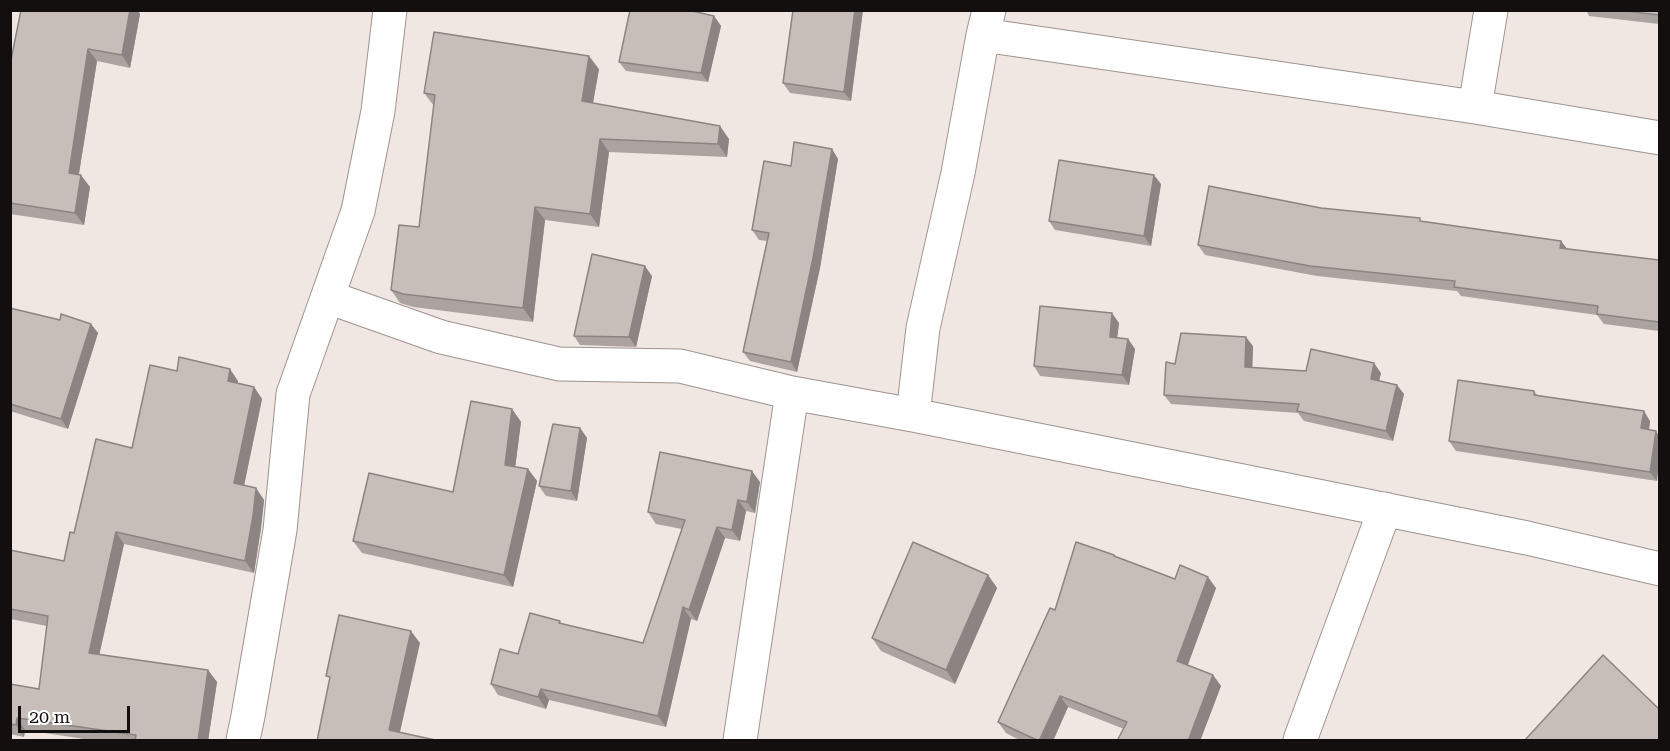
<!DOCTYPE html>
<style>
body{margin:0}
#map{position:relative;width:1670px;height:751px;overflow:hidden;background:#f1e7e2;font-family:"Roboto Serif",serif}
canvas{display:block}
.frame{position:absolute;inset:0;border:12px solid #130f0e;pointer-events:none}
.scale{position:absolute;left:18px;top:706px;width:112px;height:27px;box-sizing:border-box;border:3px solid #130f0e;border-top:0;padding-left:8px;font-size:18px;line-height:21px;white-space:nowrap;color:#130f0e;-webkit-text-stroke:4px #fff;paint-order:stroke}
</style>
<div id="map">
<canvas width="1670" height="751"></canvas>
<div class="frame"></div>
<div class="scale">20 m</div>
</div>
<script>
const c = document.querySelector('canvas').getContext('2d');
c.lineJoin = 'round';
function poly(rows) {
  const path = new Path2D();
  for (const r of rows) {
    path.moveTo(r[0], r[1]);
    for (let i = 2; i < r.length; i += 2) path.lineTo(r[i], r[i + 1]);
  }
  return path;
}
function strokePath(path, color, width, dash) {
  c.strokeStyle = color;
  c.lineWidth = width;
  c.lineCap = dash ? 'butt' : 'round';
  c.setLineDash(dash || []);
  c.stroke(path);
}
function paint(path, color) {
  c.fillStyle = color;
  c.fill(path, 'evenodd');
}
const minor = poly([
 [983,35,1475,107,1660,138],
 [1475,107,1491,10],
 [328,297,441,337,559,364,680,366,792,393,913,415,1527,538,1660,569],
 [913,415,923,328,958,173,983,35,989,10],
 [243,740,248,716,280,530,293,394,358,211,378,111,390,10],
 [740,740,792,393],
 [1300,740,1385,509]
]);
strokePath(minor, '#9d938f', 35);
strokePath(minor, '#fff', 33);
paint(poly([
 [863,10,851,101,790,93,783,83],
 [1586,10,1659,10,1659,24,1589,16],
 [140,14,130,68,97,61,79,174,90,187,84,225,10,214,10,65],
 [714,16,721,26,708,82,626,71,619,62],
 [599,69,593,103,729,139,727,157,609,152,599,227,545,220,533,322,413,307,400,303,391,290,419,227,434,106,424,93],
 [832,149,838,159,820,268,797,372,750,361,743,352,767,241,759,240,752,230,791,166],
 [1161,184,1151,246,1055,230,1049,221],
 [1321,208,1561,241,1567,249,1659,260,1659,331,1604,324,1597,315,1461,296,1457,291,1317,276,1205,255,1198,245],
 [652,276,636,347,580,345,574,336],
 [10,308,60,320,91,324,98,333,68,429,10,411],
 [1119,323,1117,338,1128,339,1135,349,1129,385,1040,376,1034,366],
 [1253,346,1252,368,1306,371,1381,373,1379,381,1404,394,1393,441,1304,421,1298,413,1171,404,1164,395,1175,364],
 [238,381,238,384,254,387,262,399,244,486,256,488,264,500,261,528,254,573,124,544,99,655,208,670,217,682,208,741,97,741,25,730,24,737,10,734,10,684,39,689,47,626,10,619,10,550,64,561,74,533,132,448],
 [1534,391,1538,396,1650,421,1649,429,1657,481,1456,451,1449,441],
 [512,409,521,422,515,467,528,469,537,481,513,587,362,553,353,541,453,492],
 [580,428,587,438,577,501,546,496,539,486],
 [760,482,755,513,746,511,740,541,725,538,697,621,691,619,666,727,549,700,546,709,498,695,491,684,518,654,560,621,561,624,643,643,682,529,656,524,648,512],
 [1114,555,1116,557,1175,579,1216,588,1188,665,1213,675,1221,686,1200,741,1117,741,1124,729,1068,707,1053,741,1021,741,1006,733,998,722,1055,610],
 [988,575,997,588,955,684,881,651,872,638]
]), '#aba39f');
paint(poly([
 [130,10,138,10,140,14,130,68,122,55],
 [855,10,863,10,851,101,844,92],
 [714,16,721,26,708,82,701,73],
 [88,49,97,61,77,185,69,173],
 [589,56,599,69,591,114,582,101],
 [720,126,729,139,727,157,718,144],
 [600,139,609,152,599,227,590,214],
 [832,149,838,159,820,268,797,372,791,362],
 [81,175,90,187,84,225,75,213],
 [1154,175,1161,184,1151,246,1144,236],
 [535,207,545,220,533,322,523,308],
 [1561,241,1568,250,1560,248],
 [645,266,652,276,636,347,629,337],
 [1112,313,1119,323,1116,347,1110,337],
 [91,324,98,333,68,429,61,419],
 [1246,337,1253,346,1252,377,1245,367],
 [1128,339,1135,349,1129,385,1122,375],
 [1374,363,1381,373,1377,389,1371,379],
 [230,369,238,381,236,393,228,381],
 [1397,385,1404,394,1393,441,1386,431],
 [254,387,262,399,242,495,234,483],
 [512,409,521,422,514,477,505,465],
 [1644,411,1650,421,1648,438,1641,428],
 [580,428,587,438,577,501,571,491],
 [1656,431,1659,436,1659,462,1657,481,1650,472],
 [528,469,537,481,513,587,504,575],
 [752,471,760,482,755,513,747,502],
 [256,488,264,500,261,528,254,573,245,561],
 [738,500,746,511,740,541,732,530],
 [717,527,725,538,697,621,689,610],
 [116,532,124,544,97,665,89,653],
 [988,575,997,588,955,684,946,670],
 [1208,577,1216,588,1185,672,1177,661],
 [683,607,691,619,666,727,658,716],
 [411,631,420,643,398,741,389,730],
 [208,670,217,682,208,741,198,741],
 [1213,675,1221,686,1200,741,1188,741],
 [541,689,549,700,546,709,538,697],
 [1060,696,1068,707,1053,741,1039,741],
 [17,718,25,730,24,737,16,725]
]), '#8b8482');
const building = poly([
 [21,10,130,10,122,55,88,49,69,173,81,175,75,213,10,203,10,65,21,10],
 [630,10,688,10,714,16,701,73,619,62,630,10],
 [793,10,855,10,844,92,783,83,793,10],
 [1618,10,1659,10,1659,15,1618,10],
 [434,32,589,56,582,101,720,126,718,144,600,139,590,214,535,207,523,308,403,294,391,290,399,225,419,227,435,95,424,93,434,32],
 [794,142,832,149,813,258,791,362,743,352,769,233,752,230,764,161,791,166,794,142],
 [1059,160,1154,175,1144,236,1049,221,1059,160],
 [1209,186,1321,208,1420,218,1420,221,1561,241,1560,248,1659,260,1659,322,1597,314,1598,306,1454,287,1455,281,1310,266,1198,245,1209,186],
 [592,254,645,266,629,337,574,336,592,254],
 [1040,306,1112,313,1110,337,1128,339,1122,375,1034,366,1040,306],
 [10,308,60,320,61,314,91,324,61,419,10,404,10,308],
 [1181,333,1246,337,1245,367,1306,371,1311,349,1374,363,1371,379,1397,385,1386,431,1297,411,1299,404,1164,395,1166,362,1175,364,1181,333],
 [179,357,230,369,228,381,254,387,234,483,256,488,253,516,245,561,116,532,89,653,208,670,198,741,135,741,136,735,17,718,16,725,10,724,10,684,39,689,48,616,10,609,10,550,64,561,70,532,74,533,96,439,132,448,150,365,177,371,179,357],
 [1458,380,1534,391,1534,395,1644,411,1641,428,1656,431,1650,472,1449,441,1458,380],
 [471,401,512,409,505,465,528,469,504,575,353,541,369,473,453,492,471,401],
 [553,424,580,428,571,491,539,486,553,424],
 [660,452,752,471,747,502,738,500,732,530,717,527,689,610,683,607,658,716,541,689,538,697,491,684,500,649,518,654,530,613,560,621,559,623,643,643,685,520,648,512,660,452],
 [913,542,988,575,946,670,872,638,913,542],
 [1076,542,1114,555,1114,556,1175,579,1180,565,1208,577,1177,661,1213,675,1188,741,1117,741,1127,722,1060,696,1039,741,998,722,1050,608,1055,610,1076,542],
 [339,615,411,631,389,730,440,741,317,741,330,677,326,676,339,615],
 [1603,655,1659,709,1659,741,1524,741,1603,655]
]);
paint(building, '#c7bdb9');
strokePath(building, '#8b8482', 1.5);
</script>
